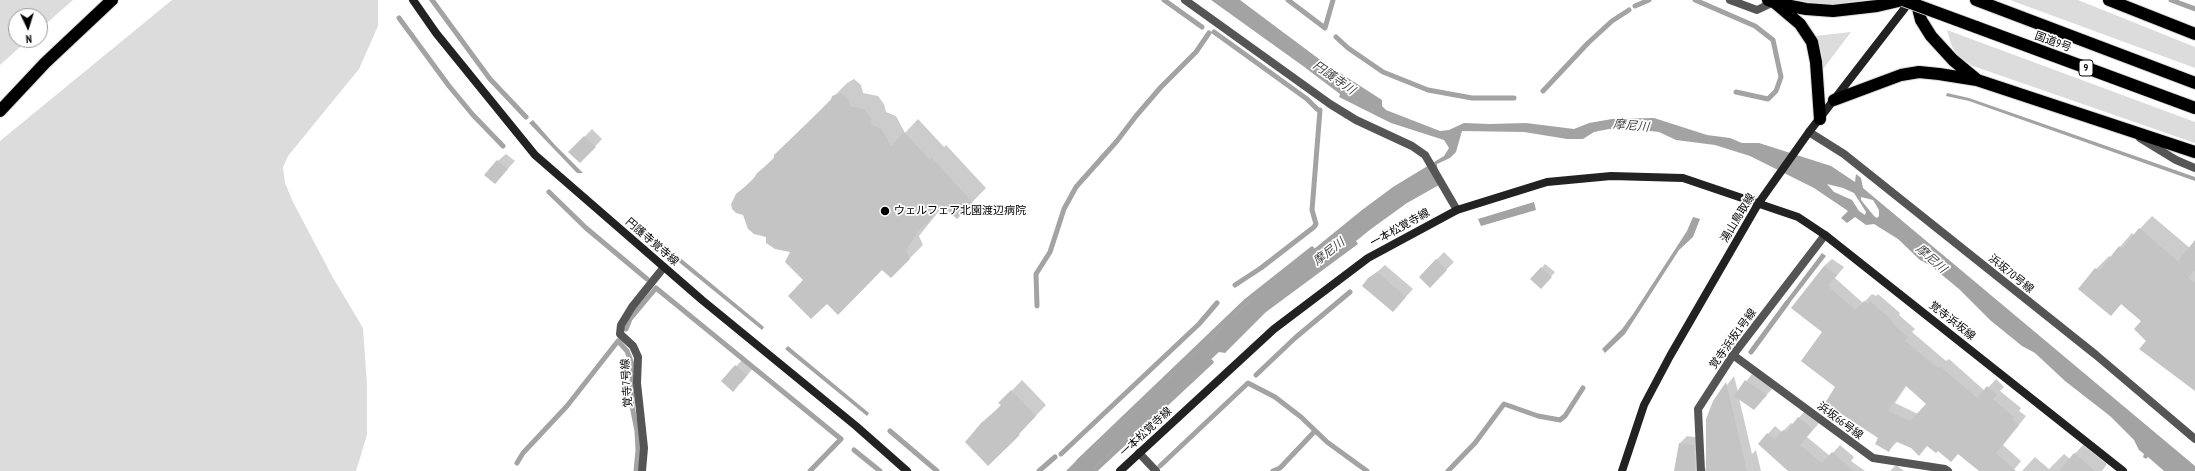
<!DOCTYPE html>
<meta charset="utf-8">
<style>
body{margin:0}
#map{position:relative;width:2195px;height:471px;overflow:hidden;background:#fff;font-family:"PT Sans Narrow",sans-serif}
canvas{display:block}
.north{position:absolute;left:8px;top:8px;width:40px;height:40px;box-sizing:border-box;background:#fff;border:1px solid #999;border-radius:50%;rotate:176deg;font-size:11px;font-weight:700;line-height:16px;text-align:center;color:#000}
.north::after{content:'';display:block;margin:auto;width:14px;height:18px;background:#000;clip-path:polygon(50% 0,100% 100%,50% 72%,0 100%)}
</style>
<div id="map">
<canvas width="2195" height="471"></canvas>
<div class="north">N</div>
</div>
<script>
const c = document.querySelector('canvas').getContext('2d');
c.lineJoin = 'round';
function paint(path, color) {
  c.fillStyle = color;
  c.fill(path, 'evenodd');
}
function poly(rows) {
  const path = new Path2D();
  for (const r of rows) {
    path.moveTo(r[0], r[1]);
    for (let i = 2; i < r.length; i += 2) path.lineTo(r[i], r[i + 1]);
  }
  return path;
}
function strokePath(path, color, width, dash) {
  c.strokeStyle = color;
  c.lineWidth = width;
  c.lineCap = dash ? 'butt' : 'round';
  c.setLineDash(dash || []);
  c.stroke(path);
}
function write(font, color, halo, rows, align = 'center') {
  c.font = font + ' "PT Sans Narrow","Noto Sans JP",sans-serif';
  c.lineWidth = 3.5;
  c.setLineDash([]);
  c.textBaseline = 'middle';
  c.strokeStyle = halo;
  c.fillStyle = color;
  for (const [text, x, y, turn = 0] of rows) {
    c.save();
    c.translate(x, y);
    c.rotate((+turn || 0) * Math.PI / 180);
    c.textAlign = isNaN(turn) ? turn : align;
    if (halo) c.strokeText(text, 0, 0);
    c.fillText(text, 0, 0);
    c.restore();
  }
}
paint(poly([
 [0,0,73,0,40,29,40,16,16,16,16,40,28,40,0,65],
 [172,0,378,0,378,26,359,69,288,156,283,167,285,183,293,202,332,276,363,328,367,385,367,435,356,471,0,471,0,141],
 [1795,0,1865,0,1830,5],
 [2010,0,2078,0,2195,47,2195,68],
 [1947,30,2195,122,2195,143,1973,66,1960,58,1952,47],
 [1851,32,1823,69,1822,55,1815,36]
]), '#dcdcdc');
paint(poly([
 [1211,0,1240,0,1323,62,1382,100,1382,106,1386,110,1440,131,1449,130,1464,123,1489,124,1526,123,1574,129,1589,123,1612,119,1654,118,1707,135,1730,138,1742,143,1759,143,1831,166,1855,182,1856,174,1861,178,1863,188,2195,466,2195,471,2164,471,2148,457,2146,459,2143,457,2144,454,2139,450,2134,440,2110,416,2065,381,2035,353,2022,346,1990,320,1959,289,1930,265,1920,260,1898,239,1874,224,1866,225,1855,217,1847,223,1841,218,1848,211,1814,188,1750,156,1715,145,1676,140,1659,132,1650,131,1609,129,1594,132,1583,139,1567,139,1524,132,1462,131,1456,152,1450,158,1437,164,1439,185,1407,203,1371,229,1356,241,1358,244,1266,312,1225,353,1219,352,1094,468,1096,471,1066,471,1082,455,1085,458,1245,305,1362,210,1393,187,1444,156,1449,148,1444,140,1391,123,1339,97,1340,94,1303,66],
 [1827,184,1843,188,1854,193,1866,212,1865,215,1859,211,1852,200,1834,192],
 [1861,197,1873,200,1879,210,1879,216,1877,218,1874,216,1861,200],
 [1947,93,1969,98,2058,129,2195,177,2195,181,1969,101,1946,96],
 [533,120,555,145,583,173,577,173,529,123],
 [1534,202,1536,210,1481,226,1478,219],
 [1693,217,1700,219,1693,237,1679,250,1625,334,1605,353,1602,349,1622,329,1633,314,1687,231],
 [1822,253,1826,256,1785,309,1782,306],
 [678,256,764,327,762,330,675,259],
 [788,346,869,413,867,416,785,349]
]), '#a3a3a3');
paint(poly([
 [854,79,861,85,863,93,878,96,884,104,886,112,896,116,905,133,918,119,944,147,946,145,986,188,957,218,943,206,919,236,923,245,891,277,882,269,804,280,791,252,766,236,737,195,847,83],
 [592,129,602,139,588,154,570,152],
 [506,154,515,161,502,175,498,161],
 [2152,216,2190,248,2195,242,2195,389,2140,349,2148,341,2142,321,2122,303,2111,315,2096,269,2109,256,2111,257,2132,233,2134,235],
 [1444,252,1454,262,1430,286,1420,277],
 [1832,259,1844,267,1835,278,1863,303,1872,294,1876,296,1878,294,1900,313,1899,315,1915,329,1912,332,1946,361,1949,359,1985,391,1996,379,2004,387,2000,391,2021,408,2019,411,2026,416,2003,445,2021,461,2013,471,1980,471,1958,453,1939,449,1928,445,1912,448,1898,441,1889,450,1836,387,1824,332,1824,266],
 [1907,385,1927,404,1918,414,1895,403],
 [1545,264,1555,272,1544,284,1532,279],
 [1385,265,1413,289,1400,303,1369,279],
 [744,358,754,367,741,383,722,381],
 [1752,374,1773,388,1760,402,1739,398,1752,454,1756,450,1761,471,1675,471,1680,443,1687,436,1701,438,1703,466,1707,470,1714,402,1734,376,1738,392],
 [1022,380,1046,405,1000,454,966,442,982,422,1002,405,1000,403],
 [1806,410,1820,422,1807,437,1830,456,1840,445,1854,457,1851,461,1865,471,1789,471,1759,444,1775,426,1782,432,1791,423,1793,424],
 [2083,445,2107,464,2102,471,2022,471,2035,457,2049,469,2064,454,2070,459],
 [1896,465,1904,471,1890,471]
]), '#0003');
strokePath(poly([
 [432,0,490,79,526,117],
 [1164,0,1202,27],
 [1288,0,1325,28,1333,0],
 [1695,0,1755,26,1773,40,1781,77,1776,91,1768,99,1736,92],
 [2171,0,2195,9],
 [1635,6,1649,0],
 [399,18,449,86,473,115,503,146],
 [1214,32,1307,99,1317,109],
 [1336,37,1348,48,1383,72,1428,90,1472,98,1514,98],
 [1543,91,1588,43,1612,21,1629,10],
 [549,192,586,228,647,279],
 [1235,285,1261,268,1314,227,1316,224,1312,210,1320,110],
 [1037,306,1036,274,1050,252,1064,209,1076,187,1117,141,1136,116,1161,87,1196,52,1209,33],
 [626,329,630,319,656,288,841,439,810,471],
 [1751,352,1787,303],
 [1256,375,1295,338,1350,292],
 [890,431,937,471],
 [854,450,880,471],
 [1061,454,1199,324,1217,303],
 [1079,461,1245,302,1312,249],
 [517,463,523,453,567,406,618,341,627,351,632,364,632,406,637,431,638,450,636,471],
 [1160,466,1248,383,1275,397,1301,417,1327,442,1367,471],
 [1039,471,1055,457],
 [1094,471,1211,362],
 [1273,471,1280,468,1315,431],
 [1448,471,1475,443,1504,404,1538,416,1560,420,1565,416,1583,388]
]), '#a3a3a3', 5);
paint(poly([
 [840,93,848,99,850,106,864,109,871,118,872,125,882,129,891,146,904,132,930,160,932,158,973,203,957,219,940,204,928,223,920,229,906,250,910,259,891,278,882,270,838,315,827,304,811,319,788,296,803,280,785,262,790,252,775,249,766,243,766,237,754,234,748,229,743,215,736,213,732,209,731,204,736,194,753,180,757,173,774,159,774,155,831,100,832,96],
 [584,136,596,147,580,163,568,152],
 [497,160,508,169,495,184,484,175],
 [2139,228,2178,261,2195,240,2195,270,2188,278,2195,283,2195,391,2139,349,2146,341,2134,329,2141,321,2121,304,2111,316,2078,289,2095,268,2099,271,2119,246,2122,249],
 [1436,259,1447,270,1430,288,1419,277],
 [1824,266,1837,275,1828,286,1855,310,1864,301,1868,304,1870,301,1893,321,1892,323,1908,337,1905,341,1938,368,1941,367,1977,398,1987,386,1997,395,1993,399,2014,417,2012,419,2019,425,1996,453,2016,471,1979,471,1958,454,1951,462,1938,451,1936,453,1927,446,1919,456,1911,448,1895,441,1889,452,1875,444,1878,438,1825,403,1835,387,1801,361,1822,332,1791,308],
 [1905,385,1926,404,1910,421,1888,411],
 [1541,267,1552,277,1541,289,1530,279],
 [1377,272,1406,297,1393,312,1362,286,1368,278],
 [735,365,747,375,733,392,721,381],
 [1745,380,1767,395,1754,410,1734,396],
 [1726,382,1747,471,1706,471,1706,419,1713,401],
 [1011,390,1036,416,1019,434,1020,435,988,466,965,442,982,422,983,423,1001,405,998,403],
 [1798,417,1813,429,1800,445,1822,463,1832,452,1854,471,1788,471,1758,444,1767,433,1775,439,1783,430,1786,432],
 [1679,443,1694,445,1695,471,1674,471],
 [2074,453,2085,462,2095,471,2059,471]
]), '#c4c4c4');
const highway = poly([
 [1768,0,1774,2,1800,24,1812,42,1816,62,1820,119],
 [1916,0,1921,20,1931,36,1953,60,1976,79],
 [1976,0,2195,83],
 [2109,0,2195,34],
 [1776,3,1806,9,1833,11,1877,6,1903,0],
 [1976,27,2195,108],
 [1834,100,1901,75,1919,72,1939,74,1977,80,2195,152],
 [0,111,45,63,112,0]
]);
strokePath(highway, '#dbdbdb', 14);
strokePath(poly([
 [1185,0,1330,104,1356,120,1412,146,1425,155,1457,210],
 [1730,0,1757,10,1774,2],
 [1809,132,1844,154,2096,355,2195,439],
 [2140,138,2176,160,2195,168],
 [1733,355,1873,458,1945,469,1948,471],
 [1139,453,1156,471],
 [642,471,644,448,637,383,638,357,633,346,620,334,621,325,632,307,664,267],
 [1701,471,1698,409,1733,355,1825,235]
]), '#555', 8);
strokePath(poly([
 [413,0,436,33,535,155,702,300,856,426,907,471],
 [1120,471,1274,329,1368,258,1457,210,1547,182,1611,176,1683,178,1798,217,1825,235,2123,471],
 [1622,471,1644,405,1670,356,1758,204,1809,132,1911,0]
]), '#222', 8);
strokePath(highway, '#000', 12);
const highwayBridge = poly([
 [1903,0,1976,27]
]);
strokePath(highwayBridge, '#dbdbdb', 14, []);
strokePath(highwayBridge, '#000', 12);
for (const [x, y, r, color] of [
 [885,211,5,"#000"]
]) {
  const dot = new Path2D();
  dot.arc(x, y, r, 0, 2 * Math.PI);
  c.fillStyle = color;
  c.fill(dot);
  strokePath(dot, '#fff', 1.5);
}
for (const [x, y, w] of [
 [2086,68,14]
]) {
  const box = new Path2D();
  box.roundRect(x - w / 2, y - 8, w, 16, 3);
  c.fillStyle = '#fff';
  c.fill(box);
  strokePath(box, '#000', 1);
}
write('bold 10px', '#000', null, [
 ["9",2086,68]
]);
write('11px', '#000', '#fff', [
 ["国道9号",2053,42,20],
 ["湯山鳥取線",1738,218,-59],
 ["一本松覚寺線",1400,228,-29],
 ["円護寺覚寺線",652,242,41],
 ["浜坂70号線",2011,274,39],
 ["覚寺浜坂線",1952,321,38],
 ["覚寺浜坂1号線",1733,339,-54],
 ["覚寺7号線",627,383,-94],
 ["浜坂66号線",1840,421,37],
 ["一本松覚寺線",1146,432,-43]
]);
write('11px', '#000', '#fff', [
 ["ウェルフェア北園渡辺病院",894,211]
], 'left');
write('italic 12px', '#444', '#fff', [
 ["円護寺川",1334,78,35],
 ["摩尼川",1631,126,5],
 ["摩尼川",1329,252,-38],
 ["摩尼川",1931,259,41]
]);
</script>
